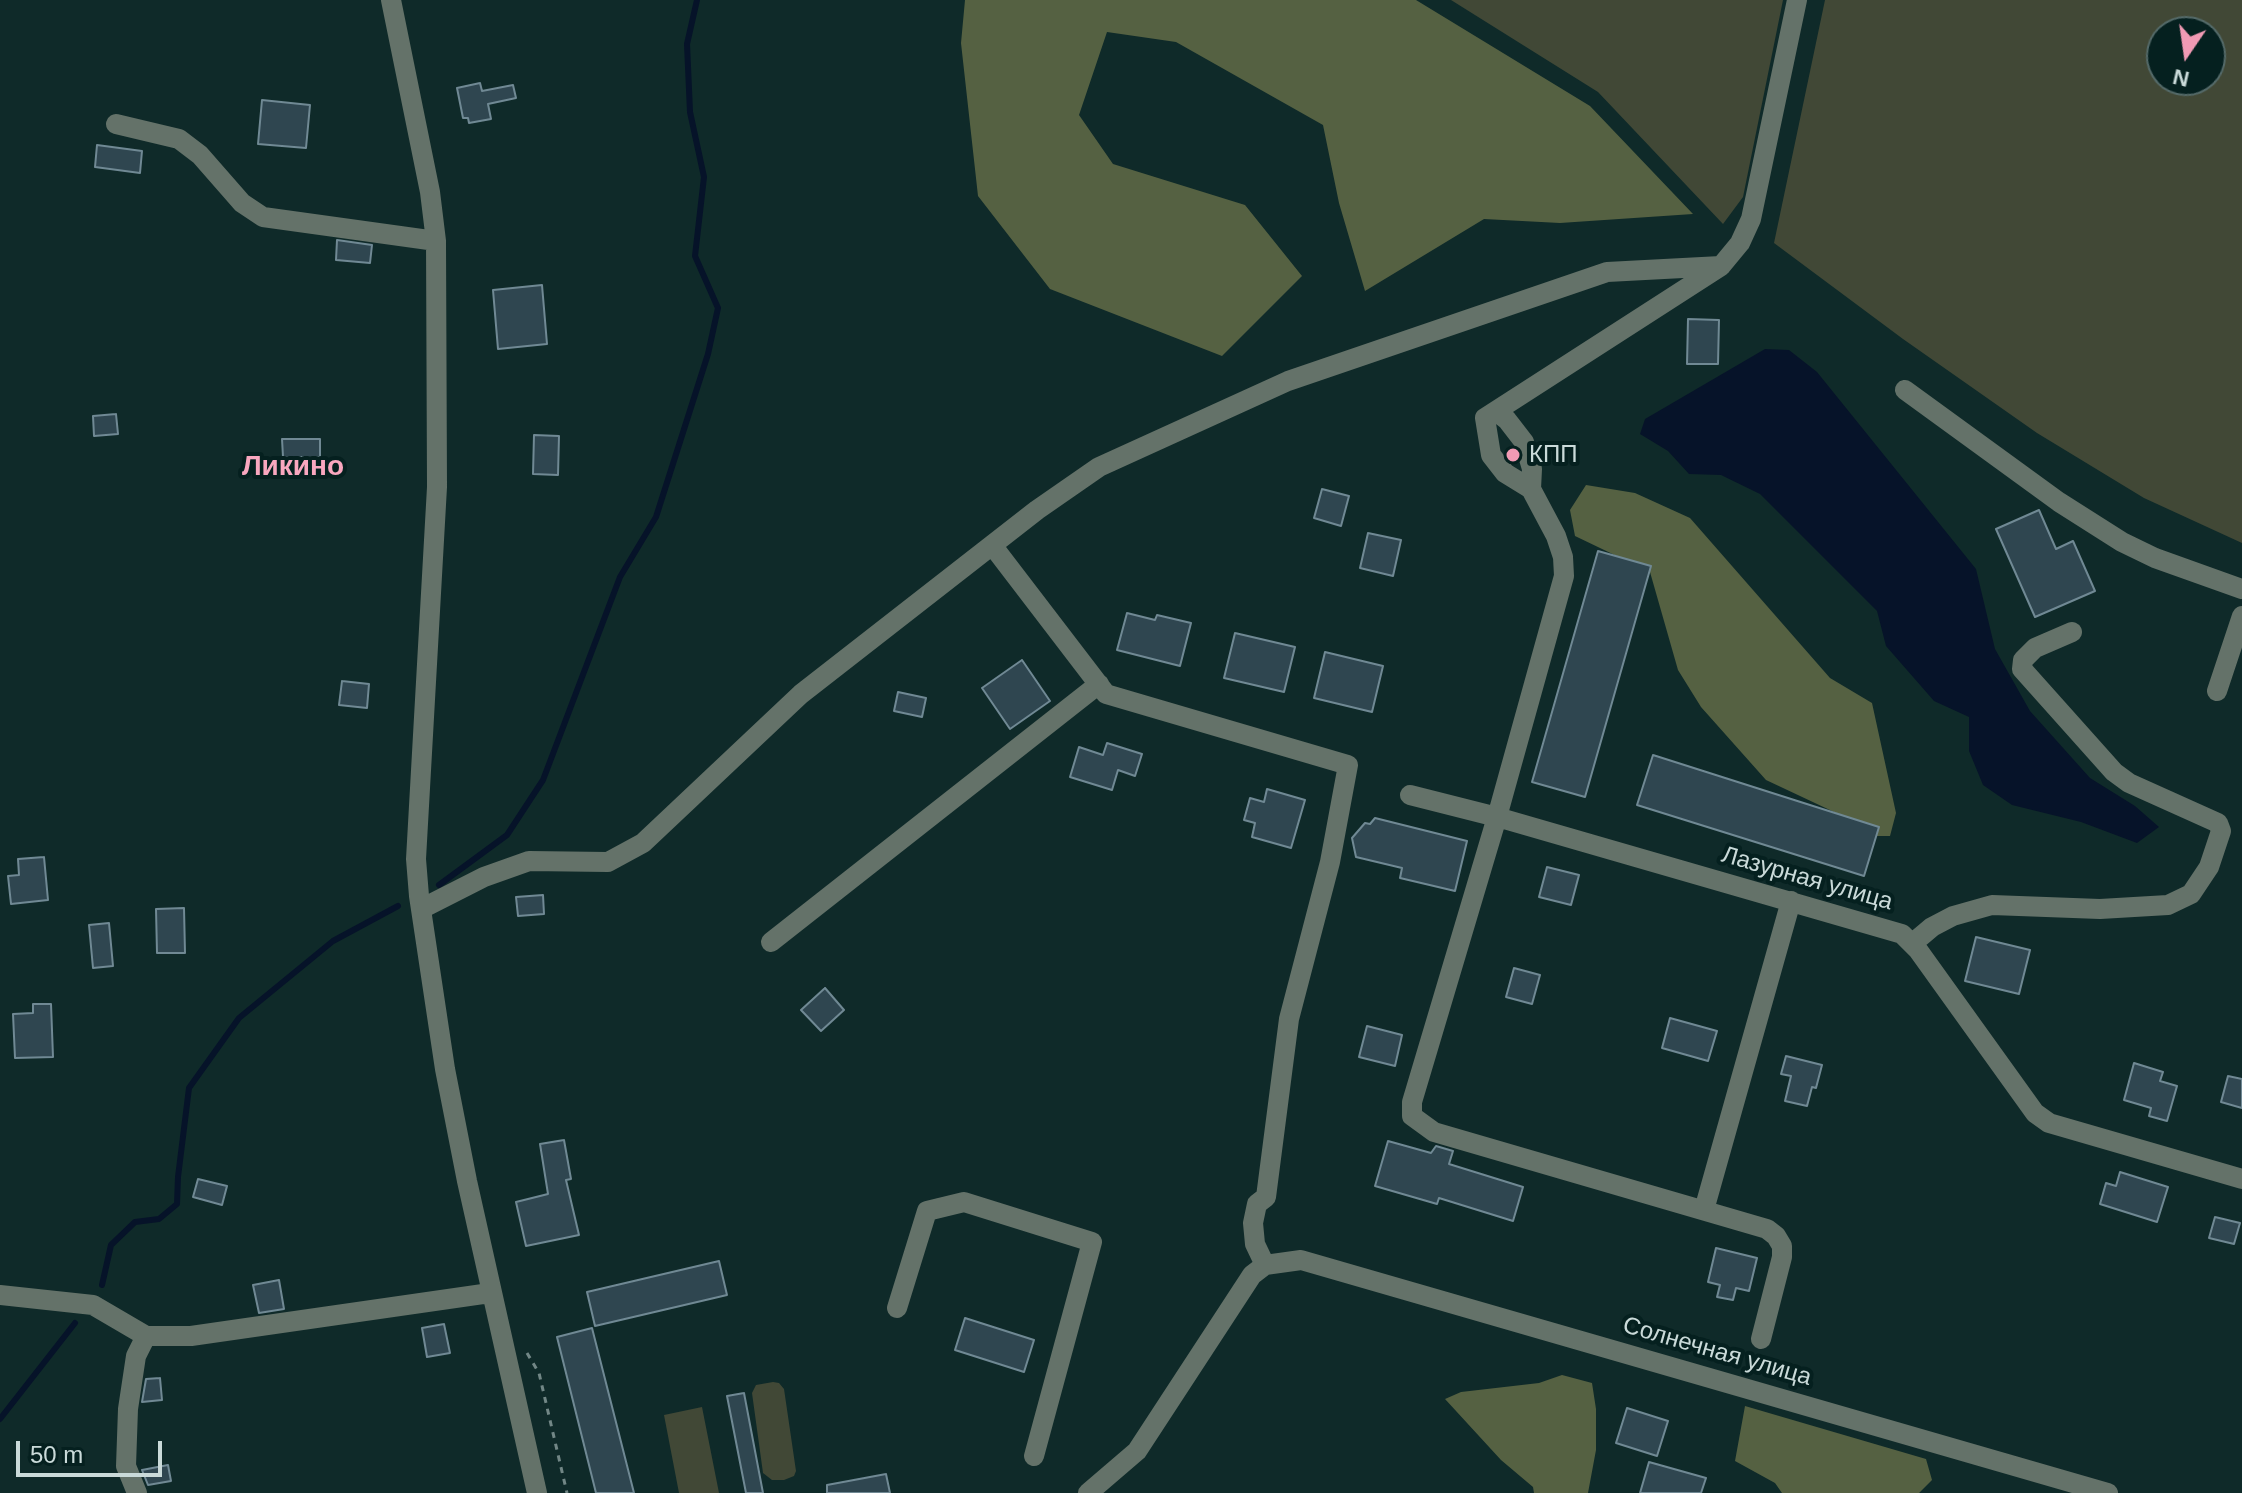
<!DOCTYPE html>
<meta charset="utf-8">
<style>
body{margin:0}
#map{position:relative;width:2242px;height:1493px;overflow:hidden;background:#0f2a29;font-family:Helvetica,sans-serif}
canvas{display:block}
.north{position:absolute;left:2146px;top:16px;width:80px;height:80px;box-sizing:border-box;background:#05201f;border:2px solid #546a69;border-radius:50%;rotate:193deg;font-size:22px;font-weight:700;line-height:32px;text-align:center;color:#cadad9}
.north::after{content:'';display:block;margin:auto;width:28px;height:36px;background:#f19ab4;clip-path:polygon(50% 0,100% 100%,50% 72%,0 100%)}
.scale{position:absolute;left:16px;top:1441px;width:146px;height:36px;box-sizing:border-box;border:4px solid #cadad9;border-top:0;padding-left:10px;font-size:24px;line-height:28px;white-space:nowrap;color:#cadad9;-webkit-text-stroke:6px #05201f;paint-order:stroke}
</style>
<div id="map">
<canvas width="2242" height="1493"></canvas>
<div class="north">N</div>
<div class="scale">50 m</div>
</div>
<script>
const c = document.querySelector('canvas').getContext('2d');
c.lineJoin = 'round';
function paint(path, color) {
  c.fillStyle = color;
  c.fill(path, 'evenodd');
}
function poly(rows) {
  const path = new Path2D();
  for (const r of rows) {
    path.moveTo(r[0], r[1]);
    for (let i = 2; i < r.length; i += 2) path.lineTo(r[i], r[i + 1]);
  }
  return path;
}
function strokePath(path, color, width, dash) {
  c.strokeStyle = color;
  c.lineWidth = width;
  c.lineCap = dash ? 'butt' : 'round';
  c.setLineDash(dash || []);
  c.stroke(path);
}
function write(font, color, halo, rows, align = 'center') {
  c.font = font + ' Helvetica,sans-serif';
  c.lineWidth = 8;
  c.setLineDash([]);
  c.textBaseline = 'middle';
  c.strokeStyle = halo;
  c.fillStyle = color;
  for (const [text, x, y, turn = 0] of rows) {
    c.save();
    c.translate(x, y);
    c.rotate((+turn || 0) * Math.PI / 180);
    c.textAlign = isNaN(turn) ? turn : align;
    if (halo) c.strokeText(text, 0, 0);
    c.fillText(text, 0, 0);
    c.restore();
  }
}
paint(poly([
 [1451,0,1783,0,1743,197,1723,224,1598,92],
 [1825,0,2242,0,2242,543,2144,498,2037,433,1903,339,1774,243],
 [2162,32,2210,32,2210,80,2162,80],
 [773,1382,779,1383,784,1389,796,1471,794,1476,784,1480,772,1480,763,1473,752,1393,756,1385],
 [702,1407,719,1493,679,1493,664,1415]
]), '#414836');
paint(poly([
 [965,0,1416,0,1590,106,1693,214,1560,223,1484,219,1365,291,1339,203,1323,125,1176,42,1107,32,1079,115,1113,164,1245,205,1302,276,1222,356,1050,289,978,196,961,43],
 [1586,485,1635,493,1690,518,1830,678,1872,703,1896,813,1890,836,1874,836,1866,827,1766,780,1701,707,1678,670,1650,572,1575,536,1570,510],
 [1562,1375,1592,1383,1596,1409,1596,1450,1588,1493,1534,1493,1533,1487,1501,1460,1445,1399,1461,1392,1539,1383],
 [1745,1406,1926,1459,1932,1480,1919,1493,1782,1493,1775,1483,1735,1461]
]), '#556142');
paint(poly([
 [1765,349,1789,350,1817,372,1976,569,1995,649,2030,711,2090,778,2135,806,2159,827,2137,843,2081,822,2012,805,1983,785,1969,751,1969,717,1934,701,1886,646,1877,611,1760,494,1721,475,1689,474,1668,451,1640,434,1645,419]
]), '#061329');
strokePath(poly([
 [439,885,507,835,543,780,620,577,656,517,708,354,718,308,695,256,704,177,690,112,687,44,697,0],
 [102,1285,111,1245,135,1222,159,1219,177,1204,178,1177,189,1088,239,1018,333,941,398,906],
 [0,1419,75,1323]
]), '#061329', 6);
const building = poly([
 [480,83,482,91,513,85,516,98,488,104,491,119,469,123,468,118,463,118,457,88,480,83],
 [262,100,310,105,306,148,258,144,262,100],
 [97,145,142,151,140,173,95,167,97,145],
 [337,240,372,245,370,263,336,260,337,240],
 [542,285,547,344,498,349,493,290,542,285],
 [1688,319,1719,320,1718,364,1687,364,1688,319],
 [116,414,118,434,94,436,93,416,116,414],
 [534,435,559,436,558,475,533,474,534,435],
 [282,439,320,439,320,457,283,457,282,439],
 [1322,489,1349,496,1341,526,1314,518,1322,489],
 [2039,510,2056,549,2073,541,2095,591,2035,617,1996,529,2039,510],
 [1368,533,1401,540,1393,576,1360,568,1368,533],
 [1598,551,1651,566,1585,797,1532,782,1598,551],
 [1127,613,1155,620,1157,615,1191,623,1180,666,1117,650,1127,613],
 [1235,633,1295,647,1284,692,1224,678,1235,633],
 [1325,652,1383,666,1372,712,1314,698,1325,652],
 [1022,660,1050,701,1010,729,982,688,1022,660],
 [342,681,369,684,367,708,339,705,342,681],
 [898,692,926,698,922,717,894,711,898,692],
 [1107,743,1142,754,1135,776,1118,770,1112,790,1070,777,1079,747,1103,755,1107,743],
 [1653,755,1879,827,1864,876,1637,805,1653,755],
 [1267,789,1305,800,1291,848,1252,837,1255,823,1244,820,1250,798,1264,802,1267,789],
 [1375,818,1467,841,1455,891,1400,878,1402,868,1356,857,1352,838,1365,823,1370,824,1375,818],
 [44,857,48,900,11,904,8,876,19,875,18,859,44,857],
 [1547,867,1579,875,1571,905,1539,897,1547,867],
 [543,895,544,914,518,916,516,897,543,895],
 [184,908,185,953,157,953,156,909,184,908],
 [109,923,113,966,93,968,89,925,109,923],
 [1976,937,2030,950,2019,994,1965,981,1976,937],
 [1514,968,1540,975,1532,1004,1506,997,1514,968],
 [825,988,844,1010,821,1031,801,1010,825,988],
 [33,1004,51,1004,53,1057,15,1058,13,1014,33,1013,33,1004],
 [1670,1018,1717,1031,1708,1061,1662,1048,1670,1018],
 [1367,1026,1402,1035,1395,1066,1359,1057,1367,1026],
 [1786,1056,1822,1065,1816,1088,1812,1087,1807,1106,1785,1101,1791,1076,1781,1074,1786,1056],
 [2134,1063,2163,1072,2160,1081,2177,1086,2167,1121,2149,1116,2151,1108,2124,1100,2134,1063],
 [2228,1076,2242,1079,2242,1108,2221,1102,2228,1076],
 [564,1140,571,1179,566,1180,579,1235,526,1246,516,1202,548,1194,540,1144,564,1140],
 [1388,1141,1431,1153,1436,1146,1453,1151,1449,1164,1523,1187,1513,1221,1439,1198,1437,1204,1375,1186,1388,1141],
 [2120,1172,2168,1187,2157,1222,2100,1204,2106,1183,2116,1186,2120,1172],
 [198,1179,227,1186,222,1205,193,1197,198,1179],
 [2215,1217,2240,1223,2234,1244,2209,1238,2215,1217],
 [1716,1248,1757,1258,1749,1291,1736,1288,1733,1300,1717,1297,1720,1285,1708,1282,1716,1248],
 [719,1261,727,1295,595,1326,587,1292,719,1261],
 [279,1280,284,1309,259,1313,253,1285,279,1280],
 [965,1318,1034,1340,1024,1372,955,1350,965,1318],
 [444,1324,450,1353,427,1357,422,1328,444,1324],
 [592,1328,634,1493,596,1493,557,1337,592,1328],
 [160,1378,162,1400,142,1402,146,1379,160,1378],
 [744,1393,763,1493,746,1493,727,1396,744,1393],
 [1627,1408,1668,1421,1657,1456,1616,1443,1627,1408],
 [1649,1462,1706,1478,1701,1493,1640,1493,1649,1462],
 [168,1465,171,1481,148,1485,142,1470,168,1465],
 [886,1474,890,1493,827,1493,827,1485,886,1474]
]);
paint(building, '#2f4650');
strokePath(building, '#708994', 2);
strokePath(poly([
 [527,1353,539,1373,567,1493]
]), '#728786', 3, [6, 6]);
strokePath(poly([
 [391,0,430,192,436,241,437,487,416,859,419,896,445,1069,467,1181,537,1493],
 [116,124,179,139,200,155,242,203,263,217,436,241],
 [1905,390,2059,502,2122,542,2155,558,2242,589],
 [1496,411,1507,420,1524,442,1532,469,1531,489],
 [992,545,1106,694,1348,765,1330,862,1289,1019,1266,1197,1257,1204,1253,1223,1255,1244,1265,1265],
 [2217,691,2242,616],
 [1410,795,1497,817,1902,934,1918,950,2035,1113,2049,1123,2242,1179],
 [421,909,484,877,529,861,608,862,643,843,801,694,1037,510,1099,467,1288,381,1607,272,1721,266],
 [771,942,1099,684],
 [1913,943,1932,927,1953,916,1992,905,2100,909,2168,905,2191,894,2209,867,2221,831,2218,823,2129,783,2114,772,2022,669,2023,660,2035,648,2072,632],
 [1704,1210,1791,901],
 [0,1295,93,1305,146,1336,191,1336,490,1293],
 [897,1308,927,1211,964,1202,1092,1242,1034,1456],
 [1761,1339,1782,1257,1782,1246,1776,1236,1767,1229,1434,1132,1412,1116,1412,1102,1497,817,1564,576,1563,557,1556,536,1531,489,1505,473,1491,455,1485,418,1721,266,1740,243,1751,219,1797,0],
 [137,1493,126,1466,128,1409,136,1356,146,1336],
 [1088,1493,1137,1451,1252,1275,1265,1265,1301,1260,2108,1493]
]), '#647269', 20);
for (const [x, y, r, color] of [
 [1513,455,8,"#f19ab4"]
]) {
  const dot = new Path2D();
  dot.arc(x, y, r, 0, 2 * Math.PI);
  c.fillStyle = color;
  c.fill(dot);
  strokePath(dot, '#05201f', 3);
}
write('24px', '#cadad9', '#05201f', [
 ["КПП",1529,455]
], 'left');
write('24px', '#cadad9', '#05201f', [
 ["Лазурная улица",1807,879,16],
 ["Солнечная улица",1717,1352,16]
]);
write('bold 28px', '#f9a7bf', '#05201f', [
 ["Ликино",293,467]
]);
</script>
